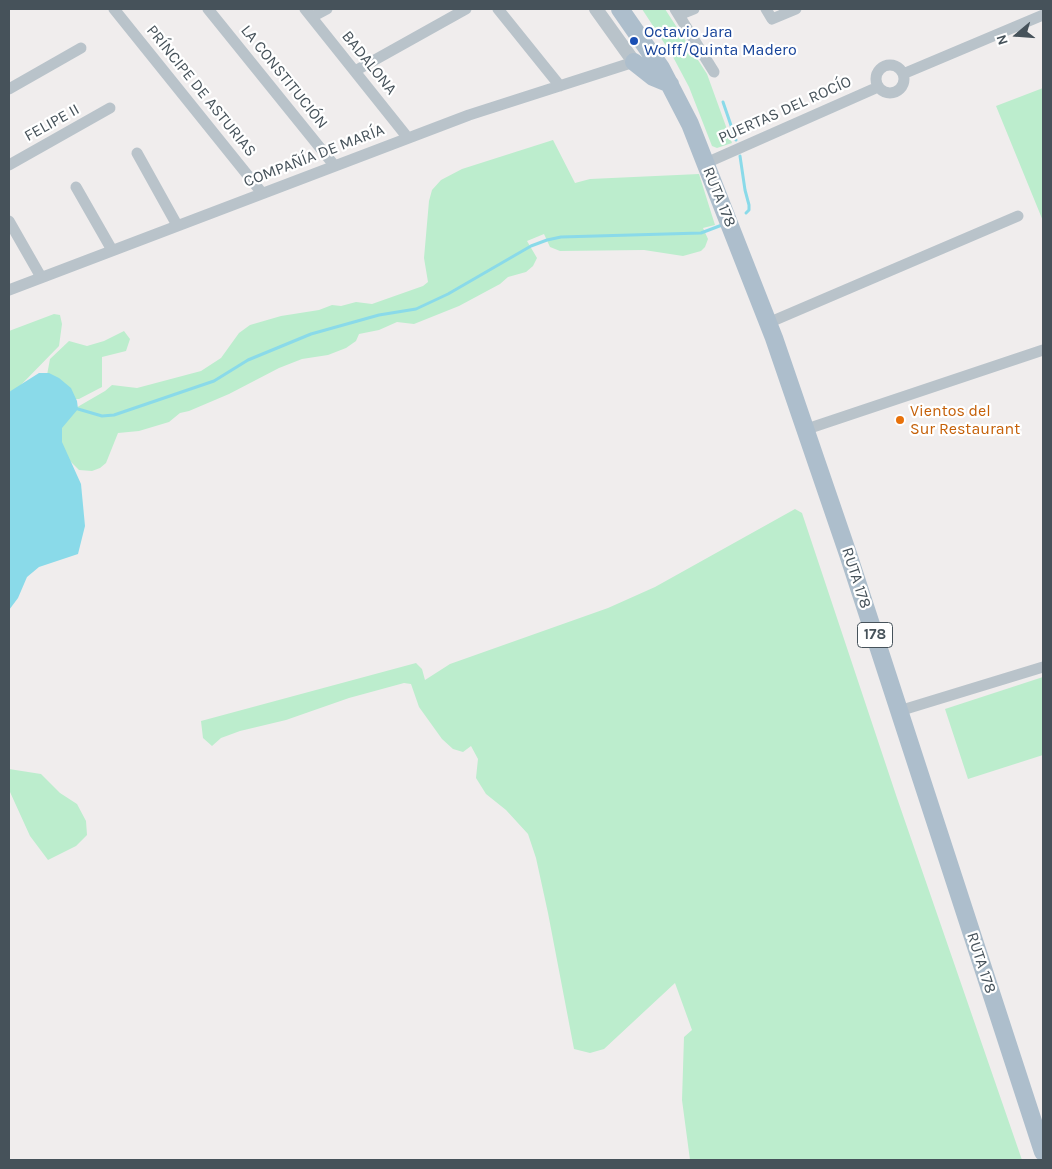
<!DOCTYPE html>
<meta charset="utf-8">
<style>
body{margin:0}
#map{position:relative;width:1052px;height:1169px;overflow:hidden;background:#f0eded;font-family:Karla,sans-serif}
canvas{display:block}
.frame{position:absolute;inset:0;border:10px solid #46525a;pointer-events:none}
.north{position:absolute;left:992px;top:10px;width:50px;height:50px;-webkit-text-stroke:4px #fff;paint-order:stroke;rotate:252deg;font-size:14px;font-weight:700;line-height:20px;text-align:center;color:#46525a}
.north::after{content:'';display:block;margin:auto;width:18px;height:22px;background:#46525a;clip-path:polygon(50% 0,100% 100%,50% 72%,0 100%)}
</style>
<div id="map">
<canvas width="1052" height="1169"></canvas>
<div class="frame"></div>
<div class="north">N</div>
</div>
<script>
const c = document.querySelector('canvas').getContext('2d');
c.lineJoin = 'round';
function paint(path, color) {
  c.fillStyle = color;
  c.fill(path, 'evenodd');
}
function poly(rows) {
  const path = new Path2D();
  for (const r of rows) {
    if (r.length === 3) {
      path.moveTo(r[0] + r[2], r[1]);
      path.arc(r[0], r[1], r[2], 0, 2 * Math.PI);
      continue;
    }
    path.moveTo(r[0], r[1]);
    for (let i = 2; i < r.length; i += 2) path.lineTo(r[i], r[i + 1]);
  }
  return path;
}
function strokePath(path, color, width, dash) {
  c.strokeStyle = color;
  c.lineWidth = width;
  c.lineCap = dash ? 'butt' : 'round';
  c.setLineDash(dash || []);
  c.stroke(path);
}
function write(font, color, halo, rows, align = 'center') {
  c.font = font + ' Karla,sans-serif';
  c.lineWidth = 4.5;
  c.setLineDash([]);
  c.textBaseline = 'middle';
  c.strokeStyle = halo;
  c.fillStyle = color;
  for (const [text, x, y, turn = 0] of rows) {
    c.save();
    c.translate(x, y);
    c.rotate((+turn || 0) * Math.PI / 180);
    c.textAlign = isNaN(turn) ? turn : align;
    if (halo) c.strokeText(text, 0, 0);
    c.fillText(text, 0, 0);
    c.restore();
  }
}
paint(poly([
 [642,9,665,9,707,74,732,143,717,148,712,146,689,87,672,55],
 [1043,88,1043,221,996,106],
 [553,140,575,183,590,179,699,174,715,225,703,228,708,239,705,247,701,251,683,256,644,250,560,251,550,247,544,234,527,241,537,258,533,266,526,272,508,277,500,284,459,306,414,324,397,322,379,330,359,334,356,341,346,348,328,355,302,359,279,368,229,394,189,411,180,413,169,422,139,431,118,433,106,463,100,468,92,471,79,470,63,454,57,414,74,409,105,391,112,385,137,388,201,371,221,358,239,333,250,325,281,316,319,310,332,305,341,306,356,302,372,304,423,286,428,282,424,258,429,201,432,190,441,180,462,169],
 [54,314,60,315,62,324,59,346,18,388,9,392,9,331],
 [124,331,130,339,126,351,102,357,102,387,79,399,66,399,47,375,50,359,69,341,87,346,104,341],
 [795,509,802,513,897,798,1022,1160,690,1160,682,1100,684,1037,692,1030,675,983,604,1049,590,1053,574,1049,548,913,536,858,528,834,506,810,486,794,476,778,478,759,471,746,463,752,453,749,442,739,419,707,411,684,404,683,349,698,286,720,240,731,221,738,212,746,203,738,201,721,416,663,422,669,425,680,450,664,608,608,655,587],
 [1043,677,1043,755,968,779,945,709],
 [9,769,41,774,60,793,77,804,86,821,87,835,76,846,48,860,30,836,10,792]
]), '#bcedcd');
paint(poly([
 [39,373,49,373,59,378,71,388,77,401,78,409,62,428,62,442,81,484,85,526,78,554,39,567,27,577,18,598,9,610,9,392]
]), '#8adae9');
strokePath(poly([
 [723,102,736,140],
 [740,156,745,190,749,205,749,210,746,213],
 [78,409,102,416,114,415,214,381,248,360,311,334,379,315,416,309,448,294,531,246,547,240,561,237,701,233,722,225]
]), '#8adae9', 3);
strokePath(poly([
 [114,9,262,193],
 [208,9,334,165],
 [305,9,408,138],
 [498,9,560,86],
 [675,9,714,72],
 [766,9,772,19,796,9],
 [679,15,694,9],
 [312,17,327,9],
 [890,79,14],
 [355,71,466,9],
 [903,74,1043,15],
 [9,89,81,48],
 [137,153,177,225],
 [706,163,878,87],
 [9,165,110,108],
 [76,187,112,250],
 [9,221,41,277],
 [9,290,469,115,634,62],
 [768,323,1018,216],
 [807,429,1043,350],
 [899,711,1043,667]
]), '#b9c3ca', 11);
strokePath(poly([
 [596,9,634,62]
]), '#b9c3ca', 14);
strokePath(poly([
 [620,9,661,68,690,124,774,338,848,554,1043,1152],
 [634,62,653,77,670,84]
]), '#adbecc', 18);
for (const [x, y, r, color] of [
 [634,41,5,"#1a4fb4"],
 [900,420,5,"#e8710a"]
]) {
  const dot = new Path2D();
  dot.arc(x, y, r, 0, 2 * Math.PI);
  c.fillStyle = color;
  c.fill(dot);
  strokePath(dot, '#fff', 2);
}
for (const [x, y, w] of [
 [875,635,35]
]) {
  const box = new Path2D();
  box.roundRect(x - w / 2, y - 12.5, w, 25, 4);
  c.fillStyle = '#fff';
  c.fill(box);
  strokePath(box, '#46525a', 1);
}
write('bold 15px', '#46525a', null, [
 ["178",875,635]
]);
write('16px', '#164399', '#fff', [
 ["Octavio Jara",644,32],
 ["Wolff/Quinta Madero",644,50]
], 'left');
write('16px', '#46525a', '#fff', [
 ["BADALONA",369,63,51],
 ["LA CONSTITUCIÓN",284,77,51],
 ["PRÍNCIPE DE ASTURIAS",201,91,51],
 ["PUERTAS DEL ROCÍO",785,110,-24],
 ["FELIPE II",52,123,-29],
 ["COMPAÑÍA DE MARÍA",314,156,-21],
 ["RUTA 178",719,197,68],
 ["RUTA 178",856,578,72],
 ["RUTA 178",981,963,72]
]);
write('16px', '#c56008', '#fff', [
 ["Vientos del",910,411],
 ["Sur Restaurant",910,429]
], 'left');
</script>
